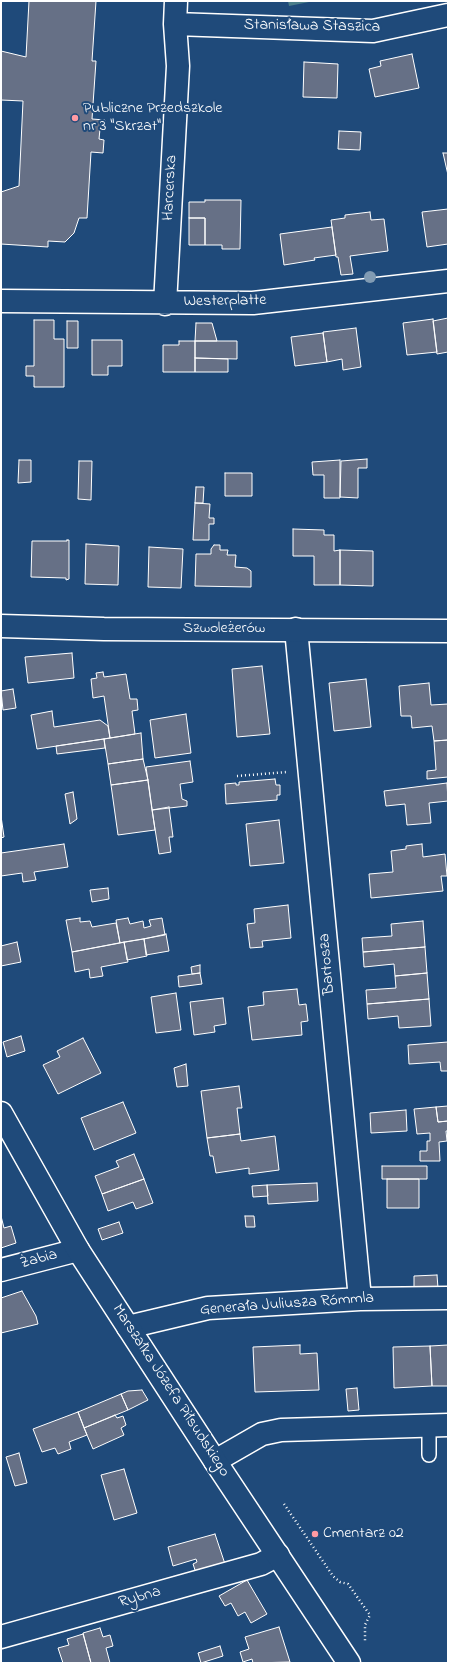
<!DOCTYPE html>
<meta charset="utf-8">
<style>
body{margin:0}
#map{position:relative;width:449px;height:1664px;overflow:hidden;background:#1f4a7a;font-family:"Indie Flower",sans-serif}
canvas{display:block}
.frame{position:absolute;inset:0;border:2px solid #fff;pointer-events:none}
</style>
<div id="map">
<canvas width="449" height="1664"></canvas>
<div class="frame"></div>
</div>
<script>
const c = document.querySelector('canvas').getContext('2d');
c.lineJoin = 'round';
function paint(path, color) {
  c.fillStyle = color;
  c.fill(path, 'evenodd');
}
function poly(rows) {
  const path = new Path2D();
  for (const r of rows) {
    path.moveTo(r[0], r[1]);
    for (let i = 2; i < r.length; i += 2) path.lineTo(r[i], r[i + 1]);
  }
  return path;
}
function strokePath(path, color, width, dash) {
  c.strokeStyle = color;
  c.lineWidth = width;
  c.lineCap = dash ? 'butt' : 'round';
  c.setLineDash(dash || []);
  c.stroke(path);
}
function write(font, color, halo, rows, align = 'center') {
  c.font = font + ' "Indie Flower",sans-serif';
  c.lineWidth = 4;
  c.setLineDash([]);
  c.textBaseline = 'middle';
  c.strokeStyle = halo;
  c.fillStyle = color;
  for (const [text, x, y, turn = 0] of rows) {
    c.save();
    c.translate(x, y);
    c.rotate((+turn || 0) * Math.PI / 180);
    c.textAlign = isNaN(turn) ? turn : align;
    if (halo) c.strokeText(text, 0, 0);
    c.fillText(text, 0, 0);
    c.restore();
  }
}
paint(poly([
 [288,1,314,1,289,6]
]), '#4a7d89');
const building = poly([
 [29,1,96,1,92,61,96,61,92,119,105,120,104,128,100,129,99,139,104,140,103,153,91,152,87,218,79,218,74,233,65,242,48,241,48,247,1,244,1,192,19,186,23,101,1,100,1,51,26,57,29,1],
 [412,54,419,88,375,97,369,69,381,66,380,61,412,54],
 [304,62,338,64,337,98,303,97,304,62],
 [339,131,361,132,360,150,338,149,339,131],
 [443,153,448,153,448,175,443,153],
 [205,200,241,200,240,249,222,249,222,245,205,245,205,218,189,218,189,202,205,202,205,200],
 [448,209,448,244,427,247,422,212,448,209],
 [370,212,371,220,384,219,388,251,350,256,353,274,341,275,338,257,336,257,331,220,345,218,345,215,370,212],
 [189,218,205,218,205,245,189,245,189,218],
 [332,227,336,255,314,258,315,260,284,265,280,234,332,227],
 [448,318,448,352,437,354,433,321,448,318],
 [433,319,437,352,407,355,403,323,433,319],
 [34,320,54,320,54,339,64,339,64,387,34,387,34,376,26,376,26,366,34,366,34,320],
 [67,321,78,321,78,348,67,348,67,321],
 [196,323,212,323,217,341,195,341,196,323],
 [356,328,361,367,343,370,342,359,327,362,323,332,356,328],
 [323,333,327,362,295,366,291,337,323,333],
 [92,340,122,340,122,366,108,366,108,375,92,375,92,340],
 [179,341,195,341,195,372,163,372,163,345,179,345,179,341],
 [195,341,237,341,237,359,195,358,195,341],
 [195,358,228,359,228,372,195,372,195,358],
 [367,459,367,468,358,468,358,498,340,497,341,461,367,459],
 [19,460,31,460,31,482,18,483,19,460],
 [340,460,340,498,324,498,324,475,313,475,312,462,340,460],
 [79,461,92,461,91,500,78,499,79,461],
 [225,473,252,473,252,496,225,496,225,473],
 [196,487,204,487,203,503,195,503,196,487],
 [195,503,210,504,209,518,214,518,214,524,209,524,209,540,193,540,195,503],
 [293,529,324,530,324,535,334,535,334,551,340,550,340,585,314,585,314,556,293,556,293,529],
 [67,540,69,540,69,579,66,580,66,578,31,577,32,541,67,541,67,540],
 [86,544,119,546,118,585,85,584,86,544],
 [214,545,220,545,220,550,228,550,227,555,236,555,235,567,247,568,251,571,251,587,195,586,196,554,211,554,211,549,214,545],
 [149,547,183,549,181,588,148,587,149,547],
 [340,550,373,551,373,586,340,585,340,550],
 [72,653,74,678,28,683,25,657,72,653],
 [262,666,270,734,237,737,232,669,262,666],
 [103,672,104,677,126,674,130,699,137,699,138,710,132,711,135,734,110,738,104,696,93,698,91,679,97,678,96,673,103,672],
 [366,679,371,727,334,731,329,683,366,679],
 [429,683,431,705,448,704,448,740,434,741,432,726,412,728,411,716,401,716,399,686,429,683],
 [13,689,16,708,3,710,1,691,13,689],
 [52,711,54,727,100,720,108,726,110,738,37,749,31,715,52,711],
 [186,714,191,753,155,758,150,720,186,714],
 [141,733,143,759,108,764,104,739,141,733],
 [104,739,105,748,57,754,56,746,104,739],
 [448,740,448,777,427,779,427,771,436,770,434,741,448,740],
 [143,759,148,780,111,785,108,764,143,759],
 [190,761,193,782,180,784,182,799,187,801,187,806,152,810,146,767,190,761],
 [275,779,276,785,280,785,280,795,277,795,277,800,226,804,225,784,236,783,236,785,239,785,239,782,275,779],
 [148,780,155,830,118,835,111,785,148,780],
 [447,783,448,801,429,803,431,823,407,825,405,804,386,806,384,791,447,783],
 [73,792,77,819,70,824,65,794,73,792],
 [169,807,173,837,169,837,171,852,159,854,152,810,169,807],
 [1,816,4,837,1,838,1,816],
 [279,820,284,863,250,866,246,824,279,820],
 [64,844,68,867,34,872,36,880,23,882,22,873,1,876,1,853,64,844],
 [422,844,423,857,445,854,447,876,441,876,443,891,371,898,369,874,393,872,391,851,406,849,406,846,422,844],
 [108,888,109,899,92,902,90,890,108,888],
 [288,905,291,938,262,941,263,947,250,948,247,924,255,923,254,909,288,905],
 [80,918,80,922,90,921,92,927,116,923,120,943,72,952,66,920,80,918],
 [128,918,130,924,143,921,144,928,151,926,149,920,162,918,165,935,120,943,116,920,128,918],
 [423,921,425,947,363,952,362,938,392,936,391,924,423,921],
 [166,934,169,951,146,955,144,939,166,934],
 [144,939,147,956,127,960,124,942,144,939],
 [17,942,21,962,1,966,1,946,17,942],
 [124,942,128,962,101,967,103,976,90,978,89,969,75,972,72,952,124,942],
 [425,947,427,973,395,976,394,964,364,967,363,952,425,947],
 [200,965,200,973,192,974,191,967,200,965],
 [200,973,202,984,179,987,178,976,200,973],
 [427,973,429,999,367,1004,366,990,396,988,395,976,427,973],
 [297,989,299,1005,306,1004,308,1021,301,1022,302,1035,252,1040,248,1007,264,1005,263,992,297,989],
 [176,993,181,1030,156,1033,151,997,176,993],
 [223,998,226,1024,214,1026,215,1032,194,1035,190,1002,223,998],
 [429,999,431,1026,399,1028,398,1016,368,1019,367,1004,429,999],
 [21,1036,25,1051,7,1057,3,1042,21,1036],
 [83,1038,101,1073,58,1094,43,1065,60,1057,57,1051,83,1038],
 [448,1042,448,1071,441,1071,440,1062,409,1064,408,1045,448,1042],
 [186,1064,188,1086,177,1087,174,1068,186,1064],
 [239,1086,242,1108,237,1108,240,1134,207,1138,201,1091,239,1086],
 [123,1102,136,1133,94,1150,81,1118,123,1102],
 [448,1106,448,1121,438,1122,436,1107,448,1106],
 [436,1107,438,1122,448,1121,448,1131,446,1131,447,1141,439,1142,440,1161,420,1161,420,1151,427,1151,427,1141,430,1141,430,1133,417,1134,414,1109,436,1107],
 [406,1110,407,1131,371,1133,370,1113,406,1110],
 [240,1134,241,1141,275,1136,279,1170,249,1174,249,1168,216,1173,213,1156,210,1156,207,1138,240,1134],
 [134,1154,144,1179,102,1194,95,1176,119,1167,116,1161,134,1154],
 [382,1166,427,1166,427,1179,382,1179,382,1166],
 [144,1179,153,1203,136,1209,133,1202,108,1211,102,1194,144,1179],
 [387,1179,419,1179,419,1208,387,1208,387,1179],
 [317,1183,318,1201,268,1204,267,1185,317,1183],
 [267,1185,268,1196,253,1197,252,1186,267,1185],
 [1,1216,4,1228,11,1226,16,1243,1,1248,1,1216],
 [245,1216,254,1216,255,1227,246,1227,245,1216],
 [119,1222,123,1233,102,1240,98,1229,119,1222],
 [437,1275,438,1288,414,1288,414,1276,437,1275],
 [22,1291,36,1316,38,1324,1,1333,1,1298,22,1291],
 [300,1345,300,1354,317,1353,319,1390,255,1392,253,1347,300,1345],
 [448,1345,448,1386,432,1386,430,1346,448,1345],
 [430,1346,432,1386,394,1388,393,1347,430,1346],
 [357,1388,359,1410,348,1411,346,1389,357,1388],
 [142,1390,148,1400,128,1410,121,1394,128,1391,142,1390],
 [121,1394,128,1410,84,1428,78,1412,121,1394],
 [78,1412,87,1435,69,1442,71,1449,58,1454,55,1448,42,1452,33,1429,78,1412],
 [115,1415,117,1418,123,1416,126,1425,121,1428,124,1435,93,1449,84,1428,115,1415],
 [19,1453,27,1483,15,1486,6,1457,19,1453],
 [124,1469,137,1513,114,1520,101,1475,124,1469],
 [215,1534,225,1564,196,1573,193,1564,197,1562,196,1559,173,1566,168,1547,215,1534],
 [247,1580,267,1614,251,1623,245,1612,238,1616,231,1603,225,1606,219,1596,247,1580],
 [279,1627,290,1662,253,1663,252,1659,243,1662,240,1652,249,1649,245,1637,279,1627],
 [100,1628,103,1637,110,1635,113,1646,106,1648,110,1663,91,1663,83,1633,100,1628],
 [83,1634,91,1663,63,1663,58,1648,69,1645,67,1639,83,1634],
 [220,1646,223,1656,201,1663,198,1653,220,1646]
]);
paint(building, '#667086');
strokePath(building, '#fff', 1);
const lane = poly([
 [429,1426,429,1455]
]);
const street = poly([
 [175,24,373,31,448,15],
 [1,301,253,303,448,281],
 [165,304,178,66,175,24,176,1],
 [296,629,360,1299],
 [1,1270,78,1250],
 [128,1327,208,1308,360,1299,448,1298],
 [215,1461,262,1434,281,1430,448,1425],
 [1,1637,261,1564,278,1555]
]);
const secondary = poly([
 [1,626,104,629,448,631],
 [1,1113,78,1250,215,1461,349,1663]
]);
strokePath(lane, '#fff', 16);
strokePath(street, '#fff', 25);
strokePath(secondary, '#fff', 25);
strokePath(poly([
 [237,776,287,772],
 [284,1504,333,1576,340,1582,348,1584,370,1615,365,1625,365,1642]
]), '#fff', 2.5, [1, 3]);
strokePath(lane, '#1f4a7a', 13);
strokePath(street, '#1f4a7a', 22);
strokePath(secondary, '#1f4a7a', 22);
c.fillStyle = '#819bb3';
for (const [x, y] of [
 [370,277]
]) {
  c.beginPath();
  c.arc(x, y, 6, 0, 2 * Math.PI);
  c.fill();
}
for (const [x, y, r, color] of [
 [75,118,4,"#ff9aa2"],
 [315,1534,4,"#ff9aa2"]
]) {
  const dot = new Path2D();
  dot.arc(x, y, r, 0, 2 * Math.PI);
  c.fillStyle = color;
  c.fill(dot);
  strokePath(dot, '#1f4a7a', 1.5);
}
write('16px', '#fff', '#1f4a7a', [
 ["Stanisława Staszica",312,27,1],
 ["Harcerska",171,188,-87],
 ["Westerplatte",225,302,-1],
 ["Szwoleżerów",224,629],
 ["Bartosza",328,964,-95],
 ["Żabia",39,1260,-15],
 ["Generała Juliusza Rómmla",287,1305,-4],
 ["Marszałka Józefa Piłsudskiego",170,1391,57],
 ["Rybna",140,1598,-16]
]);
write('16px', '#fff', '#1f4a7a', [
 ["Publiczne Przedszkole",83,109],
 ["nr 3 \"Skrzat\"",83,127],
 ["Cmentarz 02",323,1534]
], 'left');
</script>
